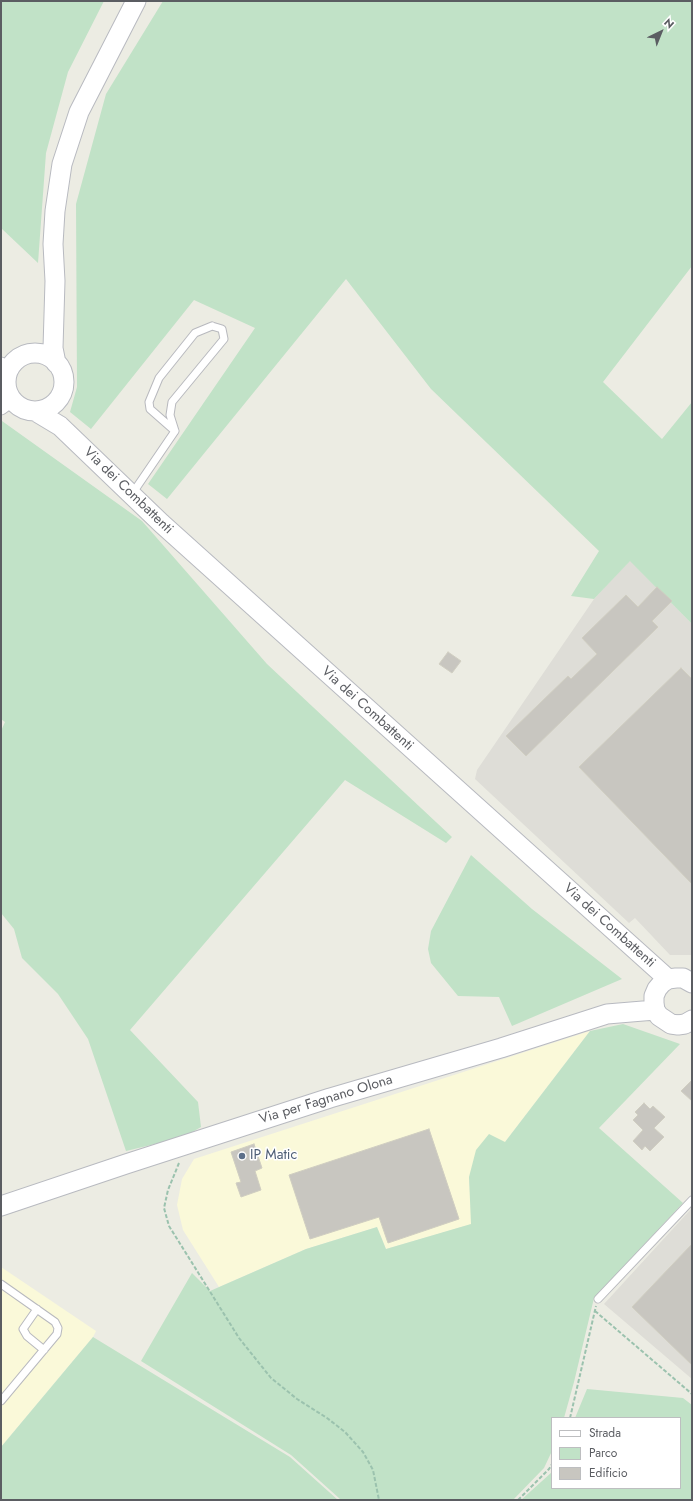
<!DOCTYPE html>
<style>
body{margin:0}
#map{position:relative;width:693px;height:1501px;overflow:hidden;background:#ecece3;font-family:Jost,sans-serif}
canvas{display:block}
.frame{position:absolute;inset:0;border:2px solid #5b5d62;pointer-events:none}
.legend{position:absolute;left:551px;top:1417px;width:130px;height:72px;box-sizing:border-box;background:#fff;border:1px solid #bdbec0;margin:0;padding:5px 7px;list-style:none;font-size:12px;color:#5b5d62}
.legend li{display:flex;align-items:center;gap:8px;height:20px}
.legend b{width:20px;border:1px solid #bdbec0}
.north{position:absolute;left:641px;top:12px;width:40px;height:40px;-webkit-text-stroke:3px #fff;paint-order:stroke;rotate:43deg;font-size:11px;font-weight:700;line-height:16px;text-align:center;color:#5b5d62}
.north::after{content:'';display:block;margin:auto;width:14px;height:18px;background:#5b5d62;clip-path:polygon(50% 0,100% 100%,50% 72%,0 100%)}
</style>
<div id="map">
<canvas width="693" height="1501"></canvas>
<div class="frame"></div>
<ul class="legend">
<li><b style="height:5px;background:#fff"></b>Strada</li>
<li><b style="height:11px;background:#c1e2c7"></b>Parco</li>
<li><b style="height:11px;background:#c8c6c0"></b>Edificio</li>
</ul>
<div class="north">N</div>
</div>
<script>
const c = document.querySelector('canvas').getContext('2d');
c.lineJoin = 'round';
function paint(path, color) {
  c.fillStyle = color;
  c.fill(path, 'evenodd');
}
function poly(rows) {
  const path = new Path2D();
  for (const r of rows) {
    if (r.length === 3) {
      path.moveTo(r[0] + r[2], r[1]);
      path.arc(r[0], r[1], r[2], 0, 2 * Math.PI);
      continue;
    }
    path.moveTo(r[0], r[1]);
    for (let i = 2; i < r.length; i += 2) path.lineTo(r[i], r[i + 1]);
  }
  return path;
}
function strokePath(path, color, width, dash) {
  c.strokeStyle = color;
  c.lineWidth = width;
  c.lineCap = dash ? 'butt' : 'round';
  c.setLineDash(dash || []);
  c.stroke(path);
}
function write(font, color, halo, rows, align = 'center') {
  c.font = font + ' Jost,sans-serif';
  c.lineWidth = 3;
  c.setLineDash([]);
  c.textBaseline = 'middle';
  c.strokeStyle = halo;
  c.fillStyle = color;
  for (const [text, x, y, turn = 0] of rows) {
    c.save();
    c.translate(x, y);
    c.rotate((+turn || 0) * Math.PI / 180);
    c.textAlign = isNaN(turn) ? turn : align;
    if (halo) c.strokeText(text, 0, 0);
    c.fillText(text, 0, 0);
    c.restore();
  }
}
paint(poly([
 [590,1031,505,1142,469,1177,472,1224,386,1249,377,1227,306,1249,219,1287,183,1230,177,1205,182,1179,194,1159],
 [1,1267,96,1331,93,1337,1,1447]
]), '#faf9d9');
paint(poly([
 [630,560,692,624,692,955,670,955,635,918,629,923,475,779,477,770,594,599],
 [692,1208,692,1379,604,1304]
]), '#deddd7');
paint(poly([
 [1,1,104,1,68,72,46,153,38,263,1,228],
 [163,1,692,1,692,266,603,382,662,439,692,402,692,624,630,561,594,599,571,596,599,551,431,389,346,279,167,499,148,484,255,328,194,300,91,429,70,412,77,387,76,204,106,94],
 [2,421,142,521,267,664,452,837,446,843,345,780,130,1030,198,1102,201,1127,184,1137,126,1151,88,1039,58,994,22,958,14,929,1,913,1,731,5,722,1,719],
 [471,855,532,909,622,979,512,1026,499,997,458,996,431,963,428,949,431,931],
 [623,1024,680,1044,599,1128,683,1203,594,1298,574,1382,564,1418,552,1418,552,1451,544,1468,513,1500,346,1500,340,1499,291,1455,141,1361,192,1273,210,1291,306,1249,377,1227,386,1249,471,1224,469,1177,476,1150,489,1134,505,1142,590,1031],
 [93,1337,290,1457,338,1500,1,1500,1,1447],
 [587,1389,683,1398,692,1405,692,1500,521,1500,552,1472,552,1488,680,1488,680,1418,575,1418]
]), '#c1e2c7');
const building = poly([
 [657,587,672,601,652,621,658,627,526,756,506,736,568,676,571,679,597,654,582,638,626,595,638,607,657,587],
 [448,652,461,661,452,673,439,664,448,652],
 [681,668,692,679,692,884,579,767,681,668],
 [692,1080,692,1101,681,1091,692,1080],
 [644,1103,650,1109,653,1106,665,1117,654,1128,664,1137,650,1151,645,1146,642,1150,633,1141,643,1130,633,1120,638,1115,635,1112,644,1103],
 [429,1129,459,1219,388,1243,379,1217,310,1239,289,1175,429,1129],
 [254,1144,262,1168,255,1171,261,1190,241,1197,236,1183,241,1182,231,1152,254,1144],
 [692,1244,692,1365,632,1307,692,1244]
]);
paint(building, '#c8c6c0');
strokePath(building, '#d0cec1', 1);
const lane = poly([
 [212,326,222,329,224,339,172,402,170,415,175,431,150,409,149,402,159,378,195,333,212,326],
 [132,494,175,431],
 [1,1284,55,1322,58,1328,57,1334,1,1401],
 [598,1299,692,1200],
 [37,1309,23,1329,27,1336,44,1350]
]);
const street = poly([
 [1,364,9,370],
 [1,408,12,400]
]);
const secondary = poly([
 [35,382,29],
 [56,363,53,348,55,281,53,244,55,211,62,164,79,112,136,1],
 [35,411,60,426,161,523,668,979],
 [692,983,683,978,676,978,668,979,662,983,657,989,654,996,654,1003,655,1010,659,1016,671,1024,678,1025,685,1024,692,1020],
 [1,1206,126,1164,330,1098,501,1048,607,1014,655,1010]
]);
strokePath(lane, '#b8b9be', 9);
strokePath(street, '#b8b9be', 15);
strokePath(secondary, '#b8bac0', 21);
strokePath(poly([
 [179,1163,168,1190,164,1208,169,1226,239,1338,271,1378,297,1399,327,1418,345,1432,363,1452,373,1470,379,1500],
 [595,1311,692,1394],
 [570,1418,596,1306],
 [518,1500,549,1469,552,1464]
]), '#9bc2ae', 2, [4, 2]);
strokePath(lane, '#fff', 7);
strokePath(street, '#fff', 13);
strokePath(secondary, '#fff', 19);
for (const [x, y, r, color] of [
 [242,1156,4,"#5c6f8a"]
]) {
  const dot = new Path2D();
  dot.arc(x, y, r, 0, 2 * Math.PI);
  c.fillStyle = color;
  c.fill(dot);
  strokePath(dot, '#fff', 1.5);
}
write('14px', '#5b5d62', '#fff', [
 ["Via dei Combattenti",128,491,44],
 ["Via dei Combattenti",367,709,42],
 ["Via dei Combattenti",609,926,42],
 ["Via per Fagnano Olona",326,1100,-17]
]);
write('14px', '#4e5e75', '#fff', [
 ["IP Matic",250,1156]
], 'left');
</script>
